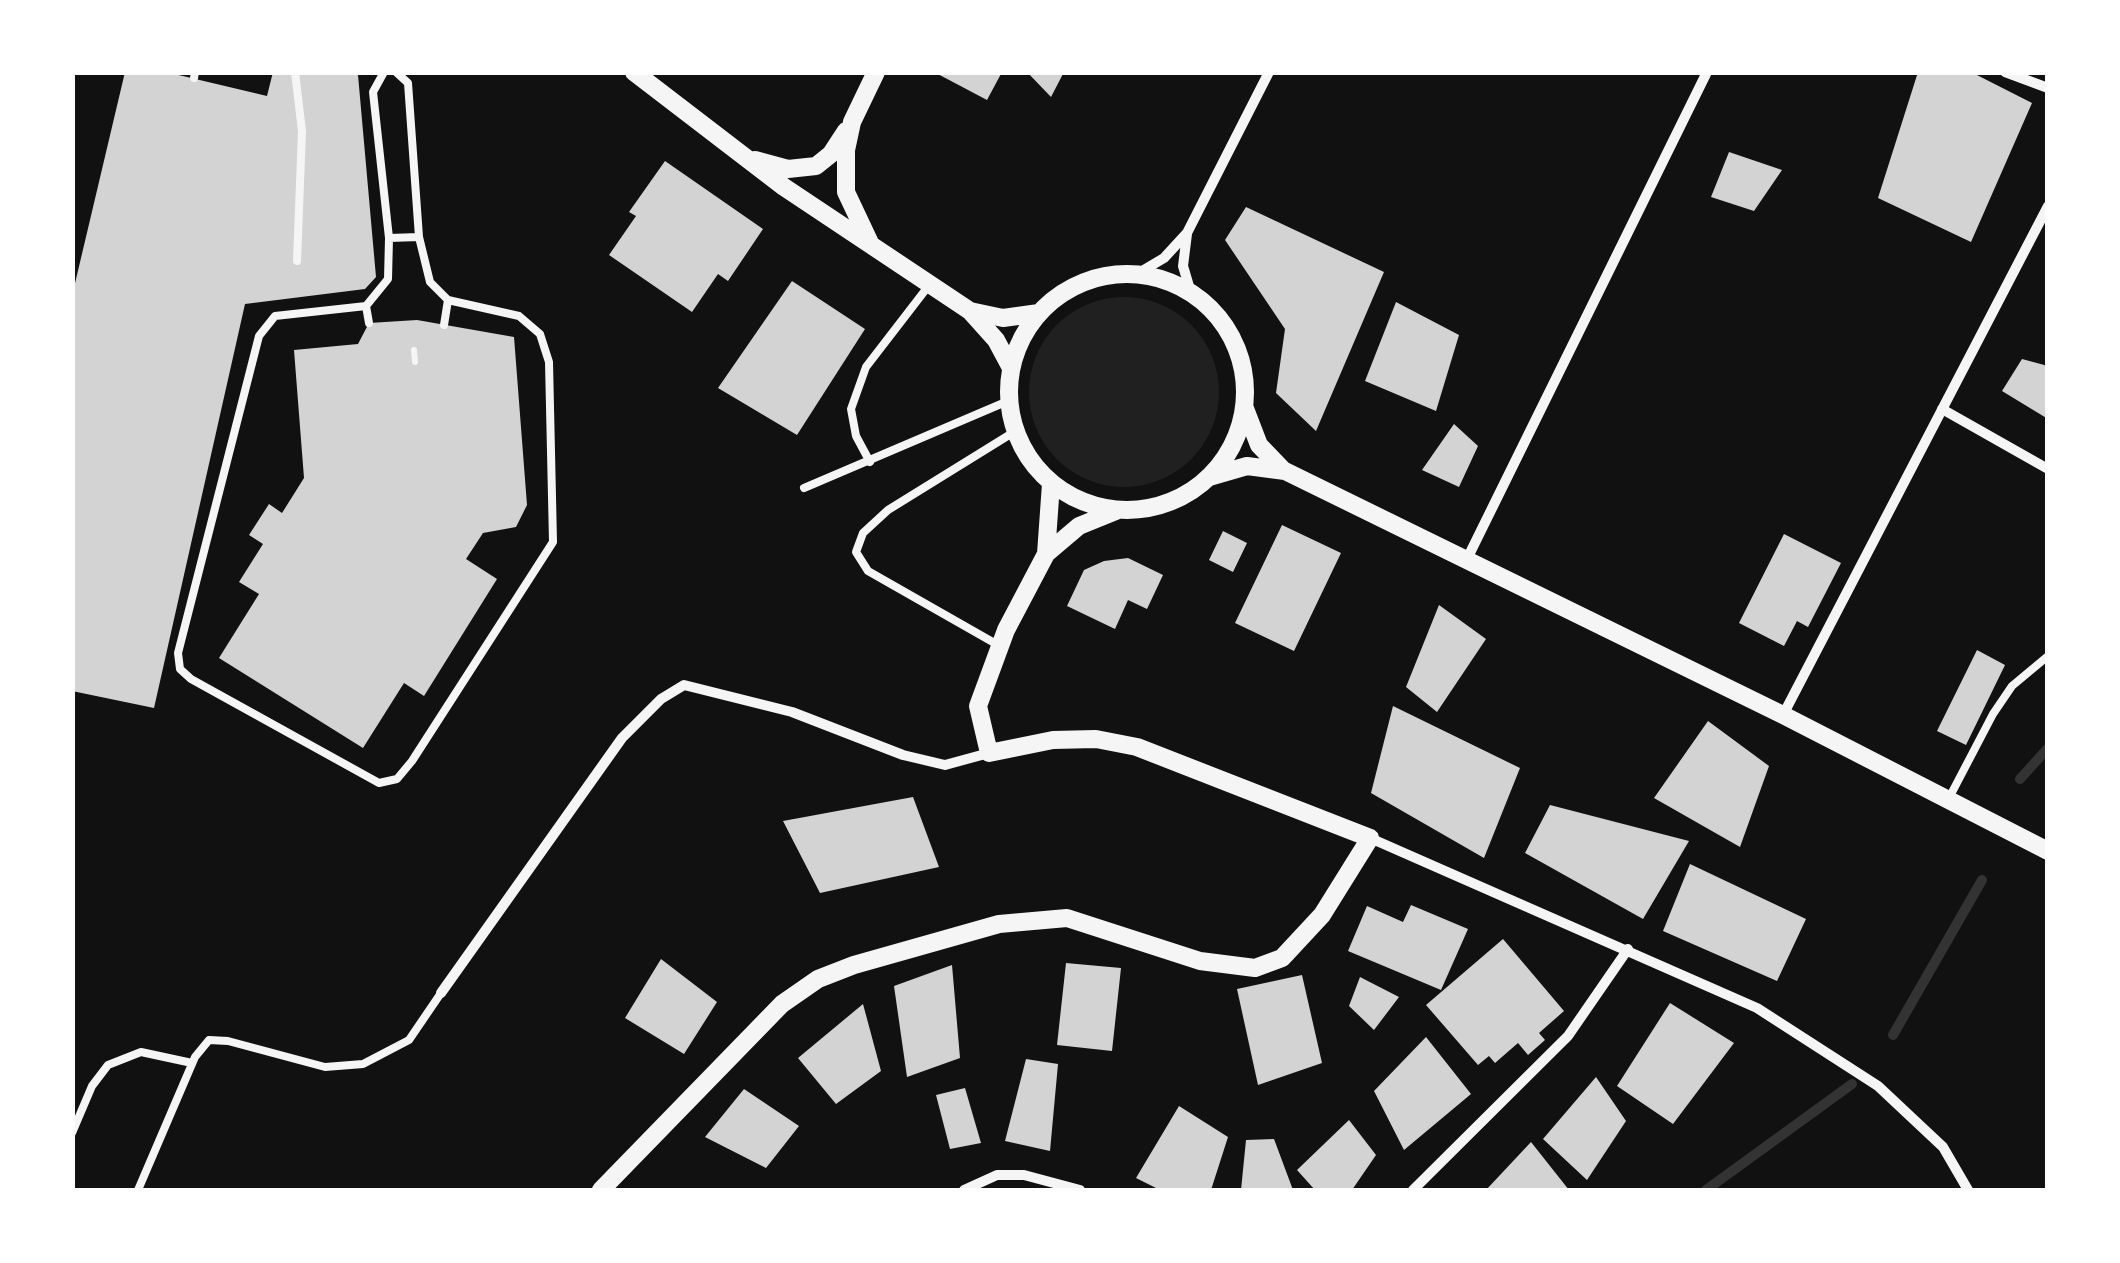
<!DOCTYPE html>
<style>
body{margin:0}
#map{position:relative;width:2120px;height:1263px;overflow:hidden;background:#111;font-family:"Times New Roman",serif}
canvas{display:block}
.frame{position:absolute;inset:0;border:75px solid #fff;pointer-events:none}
</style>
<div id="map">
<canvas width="2120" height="1263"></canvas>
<div class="frame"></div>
</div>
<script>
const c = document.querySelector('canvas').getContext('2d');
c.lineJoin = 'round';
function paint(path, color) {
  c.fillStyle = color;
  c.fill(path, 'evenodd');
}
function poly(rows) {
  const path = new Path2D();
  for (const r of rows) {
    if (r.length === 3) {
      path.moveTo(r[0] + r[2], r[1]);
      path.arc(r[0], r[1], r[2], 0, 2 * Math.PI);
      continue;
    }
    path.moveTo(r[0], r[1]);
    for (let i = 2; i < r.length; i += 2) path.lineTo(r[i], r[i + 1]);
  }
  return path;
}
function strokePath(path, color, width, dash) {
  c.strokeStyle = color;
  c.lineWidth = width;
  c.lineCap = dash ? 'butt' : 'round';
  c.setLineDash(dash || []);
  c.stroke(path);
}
paint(poly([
 [1124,392,95]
]), '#202020');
strokePath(poly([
 [2020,779,2048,748],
 [1893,1035,1982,880],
 [1706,1190,1852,1084]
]), '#333', 10);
paint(poly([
 [125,72,166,72,267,96,273,72,358,75,376,277,365,289,245,304,154,708,72,691,72,296],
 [934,72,1002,72,987,100],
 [1027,72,1064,72,1051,97],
 [1918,72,1971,72,2032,103,1971,242,1878,198],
 [1729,152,1782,170,1754,211,1711,197],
 [665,161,763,229,728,281,718,274,692,312,609,255,636,216,629,212],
 [1246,207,1384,272,1316,431,1276,393,1285,329,1225,240],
 [792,281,865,329,797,435,718,388],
 [1396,302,1459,335,1436,411,1365,381],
 [417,320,514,337,527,505,516,527,483,533,466,559,497,579,424,696,404,683,363,748,219,658,259,594,239,582,263,544,249,535,269,504,282,513,304,478,294,350,358,344,369,323],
 [2022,359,2048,366,2048,419,2002,391],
 [1454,424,1478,446,1459,487,1422,470],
 [1282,525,1341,553,1294,651,1235,623],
 [1223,531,1247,543,1233,572,1209,560],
 [1784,534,1841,563,1808,627,1797,621,1784,646,1739,623],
 [1128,558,1163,575,1147,609,1128,600,1115,629,1067,606,1084,570,1104,561],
 [1439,605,1486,639,1437,712,1406,687],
 [1977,650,2005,665,1966,745,1937,731],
 [1393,706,1520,768,1484,858,1371,793],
 [1708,721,1769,766,1740,847,1654,798],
 [913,797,939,867,820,893,783,821],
 [1550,805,1689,841,1643,919,1525,853],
 [1690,864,1806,919,1777,981,1663,931],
 [1411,905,1468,929,1441,990,1348,951,1367,906,1403,922],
 [1503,939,1564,1011,1539,1033,1545,1040,1528,1055,1518,1043,1495,1063,1489,1056,1478,1065,1426,1005],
 [661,959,717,1002,684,1054,625,1018],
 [1066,963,1121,968,1112,1051,1057,1045],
 [952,965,960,1058,907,1077,894,986],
 [1302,975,1322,1063,1258,1085,1237,989],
 [1360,977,1399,997,1374,1030,1349,1006],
 [1670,1003,1734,1043,1673,1124,1617,1086],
 [863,1004,881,1071,836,1104,798,1058],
 [1426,1037,1471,1094,1404,1150,1374,1091],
 [1026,1059,1058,1064,1050,1151,1005,1141],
 [1596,1077,1626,1121,1587,1180,1543,1139],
 [965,1088,981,1143,950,1149,936,1095],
 [744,1089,799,1126,766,1168,705,1137],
 [1179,1106,1228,1137,1211,1190,1160,1190,1136,1178],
 [1349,1120,1376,1155,1352,1190,1315,1190,1297,1170],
 [1274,1139,1293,1190,1241,1190,1246,1140],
 [1531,1142,1569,1190,1486,1190]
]), '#d3d3d3');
strokePath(poly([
 [414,350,415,362]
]), '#f5f5f5', 6);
strokePath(poly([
 [295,72,302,131,297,261],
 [384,72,373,92,389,238,388,279,366,306,275,316,259,336,178,653,180,669,191,679,379,783,397,779,412,761,553,542,549,362,540,334,519,316,448,300,430,282,419,237,408,83,396,72],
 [194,78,195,72],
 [389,238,419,237],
 [366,306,369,323],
 [444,325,448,300],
 [870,462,856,436,851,409,866,367,930,284],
 [804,488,1008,401],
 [998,645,868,571,856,552,863,533,888,510,1014,432],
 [1948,800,1993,714,2012,686,2048,656],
 [72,1133,92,1086,108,1065,141,1052,192,1063],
 [138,1190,195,1057,209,1040,228,1041,325,1067,363,1064,409,1040,441,993]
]), '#f5f5f5', 8);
strokePath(poly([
 [2005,72,2048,88],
 [1187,234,1183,266,1191,293],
 [1137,274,1164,258,1187,233,1269,72],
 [1942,409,2048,469],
 [1467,559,1707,72],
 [1783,715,2048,206],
 [1370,838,1757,1008,1878,1086,1943,1147,1968,1190],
 [441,993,622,738,661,699,684,685,792,712,903,755,945,765,989,753],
 [964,1190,997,1175,1024,1175,1080,1190],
 [1413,1190,1568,1036,1628,949]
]), '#f5f5f5', 10);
strokePath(poly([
 [634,72,784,187,970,311,996,340,1011,368],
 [755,160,788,169,816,166,831,154,846,131],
 [871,245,846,192,846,150,852,122,876,72],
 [1127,392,118],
 [970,311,1003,318,1039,313],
 [1244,406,1259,445,1284,471],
 [1209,477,1247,466,1285,471,1783,715,2048,851],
 [1046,554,1079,526,1116,511],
 [601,1190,782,1004,818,979,854,965,999,924,1067,918,1200,961,1255,968,1282,958,1322,915,1370,838,1137,747,1096,739,1053,740,989,753,978,706,1006,630,1046,554,1051,484]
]), '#f5f5f5', 18);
</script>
